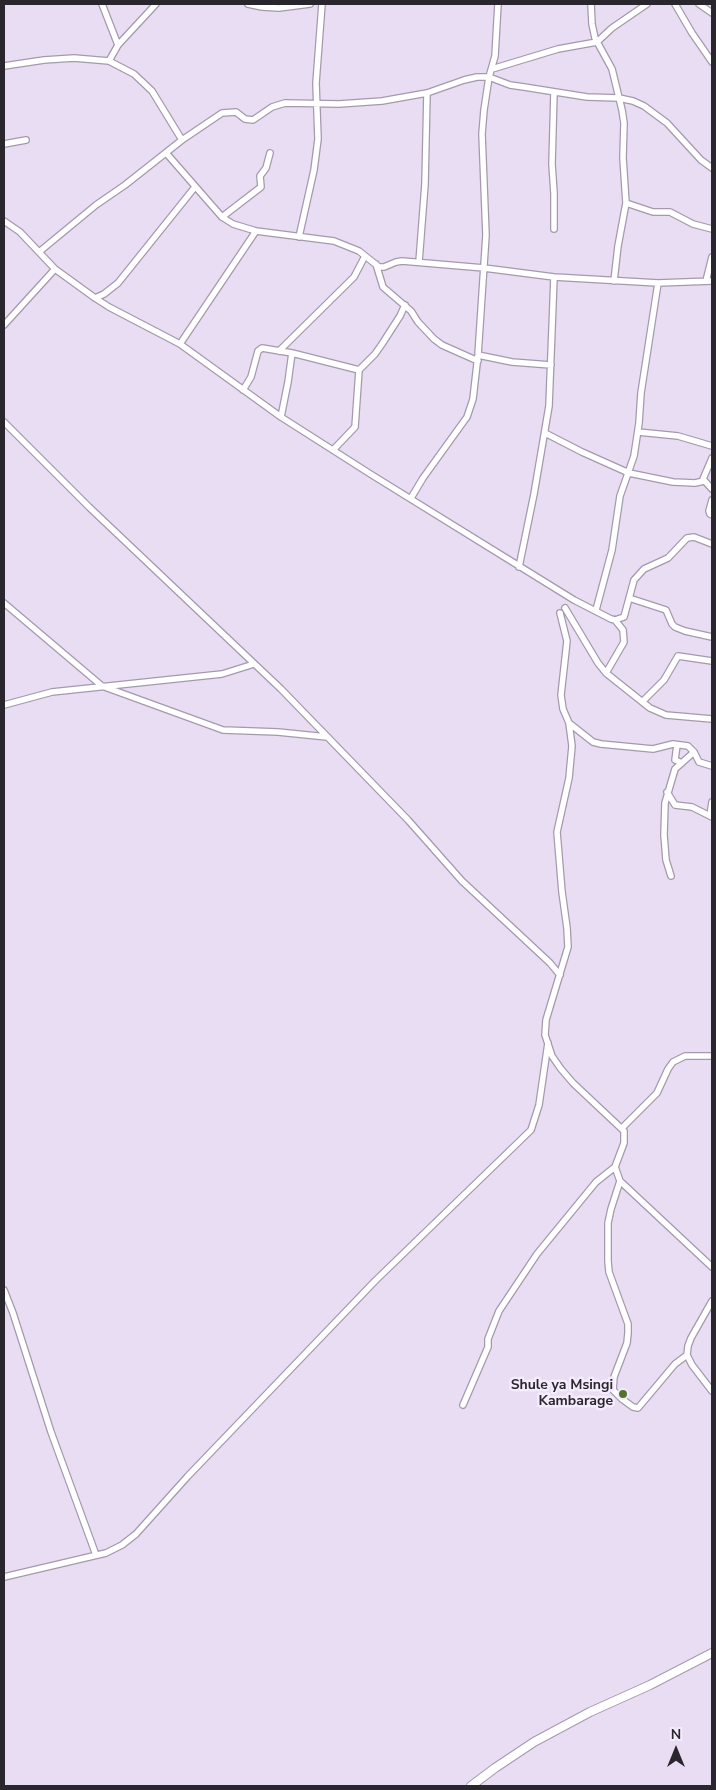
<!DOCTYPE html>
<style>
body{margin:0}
#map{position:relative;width:716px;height:1790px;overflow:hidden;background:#e8ddf2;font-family:"Nunito Sans",sans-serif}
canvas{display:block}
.frame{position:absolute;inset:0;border:5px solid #2a262e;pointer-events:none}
.north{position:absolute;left:651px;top:1725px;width:50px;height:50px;-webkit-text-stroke:4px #f4ebfc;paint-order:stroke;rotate:0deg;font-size:14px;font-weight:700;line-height:20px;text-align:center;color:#2a262e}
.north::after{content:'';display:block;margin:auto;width:18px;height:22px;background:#2a262e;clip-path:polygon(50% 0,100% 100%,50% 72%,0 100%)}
</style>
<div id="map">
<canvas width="716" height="1790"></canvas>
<div class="frame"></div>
<div class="north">N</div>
</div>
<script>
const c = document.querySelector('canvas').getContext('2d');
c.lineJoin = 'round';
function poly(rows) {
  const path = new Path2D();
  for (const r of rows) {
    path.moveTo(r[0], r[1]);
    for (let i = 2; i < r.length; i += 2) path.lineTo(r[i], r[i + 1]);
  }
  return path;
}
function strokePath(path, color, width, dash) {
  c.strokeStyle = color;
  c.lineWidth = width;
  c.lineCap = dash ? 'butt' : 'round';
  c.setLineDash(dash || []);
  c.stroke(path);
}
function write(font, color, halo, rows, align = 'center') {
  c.font = font + ' "Nunito Sans",sans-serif';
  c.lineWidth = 5;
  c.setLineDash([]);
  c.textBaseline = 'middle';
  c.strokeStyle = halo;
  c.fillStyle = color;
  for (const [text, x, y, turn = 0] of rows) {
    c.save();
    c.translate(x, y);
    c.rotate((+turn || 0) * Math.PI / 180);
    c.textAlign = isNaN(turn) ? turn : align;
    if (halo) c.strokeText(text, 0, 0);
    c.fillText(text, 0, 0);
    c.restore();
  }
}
const minor = poly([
 [102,4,118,45],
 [248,4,262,7,279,8,310,4],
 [591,4,592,24,595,38,612,69,622,110,624,123,623,158,626,203,618,246,614,281],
 [675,4,692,33,712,62],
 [699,4,712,13],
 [109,61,118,45,156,4],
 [4,66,44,60,74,58,109,61,134,74,152,91,182,140],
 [492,69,558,49,597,42,612,28,647,4],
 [554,92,552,164,554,193,554,229],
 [4,144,26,140],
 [167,154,208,201,222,217,233,224,256,231,334,241,359,251,379,267,384,267,396,262,402,261,484,268,554,277,658,283,712,281],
 [626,203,653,212,670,212,693,224,712,229],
 [222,217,261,187,260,176,266,168,270,153],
 [4,221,20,232,55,269,95,298,109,307,180,344,281,417,372,475,574,600,611,619,615,620,624,617,634,580,644,569,668,558,687,538,694,537,712,544],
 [299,237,314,170,318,139,316,83,322,4],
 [39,252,96,205,125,185,182,140,222,113,236,112,245,119,253,120,272,107,285,103,339,104,382,101,427,93,464,80,477,77,489,77,510,85,524,87,587,97,619,98,633,101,644,106,667,123,701,160,712,168],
 [419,262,425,184,427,93],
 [376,264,383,287,411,311,418,322,434,339,442,345,478,361],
 [706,281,712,257],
 [95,298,104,294,118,283,195,187],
 [4,325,55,269],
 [180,344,256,231],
 [279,351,354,277,365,256],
 [478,355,512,362,551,365],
 [359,370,375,354,382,344,400,316,405,305],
 [243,390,251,377,258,351,262,348,292,353,359,370,355,427,333,450],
 [281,417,288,382,292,353],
 [4,422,89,507,281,689,408,820,462,881,550,963,560,975],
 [638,432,678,436,712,446],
 [545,433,582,452,629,473,673,482,695,483,704,481],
 [712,458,703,479,712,489],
 [411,498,423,478,467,417,473,399,478,355,486,235,482,134,484,110,489,77,495,56,498,4],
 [712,500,709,511,710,514,712,515],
 [519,567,534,494,549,406,554,277],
 [629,598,666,610,672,624,675,627,685,631,712,637],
 [4,603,102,686,223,730,278,732,327,737],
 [565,608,598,663,606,673,650,708,666,715,712,719],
 [596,610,612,550,620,496,634,456,639,423,641,393,658,283],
 [560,613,567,641,561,695,563,709,569,723,572,746,569,778,557,832,562,892,567,928,568,947,546,1020,545,1035,552,1056,561,1069,573,1083,624,1131,624,1143,615,1167,620,1181,712,1267],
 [606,673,624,642,623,630,615,620],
 [643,701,664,680,678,656,712,661],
 [4,705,52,692,222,674,254,664],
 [569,723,593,742,601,744,653,749,673,744,688,746,694,752,699,762,712,766],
 [677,745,675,760,682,763],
 [667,792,675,805,692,807,712,817],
 [710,815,712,802],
 [671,876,666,860,664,835,665,803,675,769,694,752],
 [622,1128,657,1093,668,1069,673,1062,685,1056,712,1056],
 [620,1181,611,1209,608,1223,608,1261,609,1272,628,1324,628,1333,627,1343,614,1377,613,1390,622,1399,633,1407,638,1408,675,1364,687,1355],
 [4,1290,13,1313,51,1432,96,1555],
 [712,1301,691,1338,688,1346,687,1355,692,1365,712,1391],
 [463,1405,488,1347,488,1339,499,1311,537,1254,596,1182,615,1167],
 [4,1577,106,1553,122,1545,136,1534,188,1476,375,1281,531,1130,539,1105,548,1043]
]);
const tertiary = poly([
 [471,1786,495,1768,534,1742,590,1712,650,1685,712,1653]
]);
strokePath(minor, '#a499ad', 8);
strokePath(tertiary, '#a499ad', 10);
strokePath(minor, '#fff', 5.5);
strokePath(tertiary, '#fff', 8);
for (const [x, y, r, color] of [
 [623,1394,5,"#53742b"]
]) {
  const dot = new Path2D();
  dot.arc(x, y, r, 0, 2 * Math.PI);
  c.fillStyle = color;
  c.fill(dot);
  strokePath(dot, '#f4ebfc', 2);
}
write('bold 14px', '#2a262e', '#f4ebfc', [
 ["Shule ya Msingi",613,1386],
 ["Kambarage",613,1402]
], 'right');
</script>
